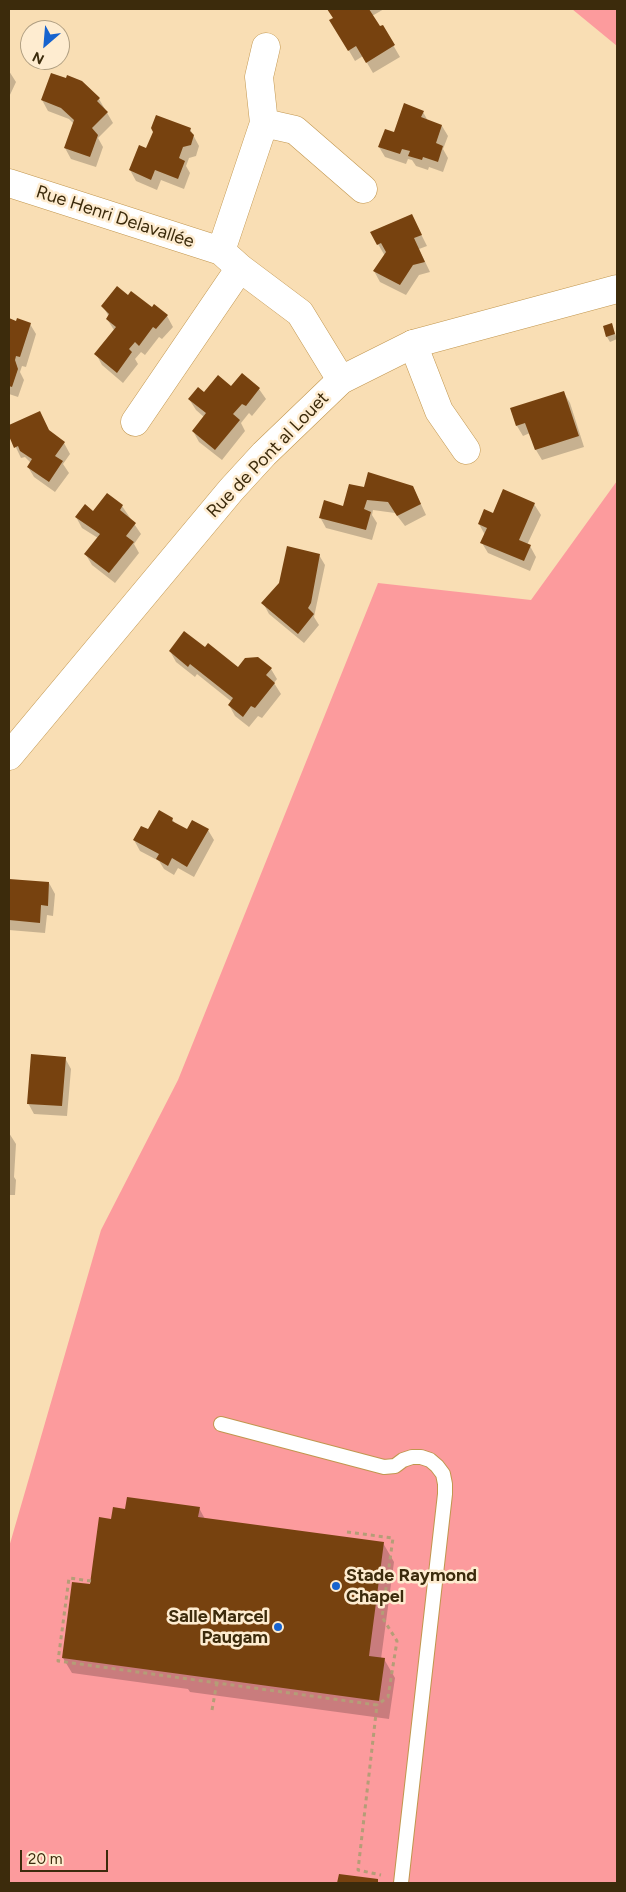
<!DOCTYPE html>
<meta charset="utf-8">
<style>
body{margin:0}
#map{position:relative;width:626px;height:1892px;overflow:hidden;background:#f9deb4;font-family:Figtree,sans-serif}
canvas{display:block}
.frame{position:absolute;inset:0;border:10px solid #3c2b0c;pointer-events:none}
.north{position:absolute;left:20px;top:20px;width:50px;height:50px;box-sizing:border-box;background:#feecd0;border:1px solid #b09f82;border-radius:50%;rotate:207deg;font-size:14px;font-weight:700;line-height:20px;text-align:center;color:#3c2b0c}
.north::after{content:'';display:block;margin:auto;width:18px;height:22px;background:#1763ce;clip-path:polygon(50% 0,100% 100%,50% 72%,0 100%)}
.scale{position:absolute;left:20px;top:1850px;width:88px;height:22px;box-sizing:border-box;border:2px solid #3c2b0c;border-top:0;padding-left:6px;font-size:15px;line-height:18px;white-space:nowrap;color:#3c2b0c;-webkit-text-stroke:4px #feecd0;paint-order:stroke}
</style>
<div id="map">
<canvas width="626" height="1892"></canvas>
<div class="frame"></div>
<div class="north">N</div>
<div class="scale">20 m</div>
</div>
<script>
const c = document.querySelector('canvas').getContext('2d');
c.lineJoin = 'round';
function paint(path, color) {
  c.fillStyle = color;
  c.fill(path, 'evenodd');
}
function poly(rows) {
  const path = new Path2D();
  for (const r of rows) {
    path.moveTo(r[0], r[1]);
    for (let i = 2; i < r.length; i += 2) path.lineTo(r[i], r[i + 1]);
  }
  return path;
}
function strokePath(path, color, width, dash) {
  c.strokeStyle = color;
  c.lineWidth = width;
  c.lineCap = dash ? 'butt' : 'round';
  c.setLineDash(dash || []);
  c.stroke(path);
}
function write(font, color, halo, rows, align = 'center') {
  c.font = font + ' Figtree,sans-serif';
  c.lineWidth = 5;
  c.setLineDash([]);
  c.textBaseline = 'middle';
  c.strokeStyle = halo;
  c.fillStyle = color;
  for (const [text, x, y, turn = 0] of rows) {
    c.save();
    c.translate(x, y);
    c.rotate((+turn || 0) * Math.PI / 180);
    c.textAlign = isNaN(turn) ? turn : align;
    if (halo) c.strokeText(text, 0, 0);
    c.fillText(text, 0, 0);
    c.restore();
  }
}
paint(poly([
 [572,9,617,9,617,46],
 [617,481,617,1883,9,1883,9,1547,101,1230,178,1080,378,583,531,600]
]), '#fc9b9d');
paint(poly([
 [329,9,384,9,372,16,380,28,382,26,400,57,373,73,363,56,355,61,331,20,334,18],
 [9,71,16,82,9,97],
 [99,99,113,123,98,138,103,147,96,167,71,159,65,148,74,124,69,119,48,111,42,100],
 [423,112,428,121,442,126,448,136,443,149,448,158,443,172,429,167,428,170,416,166,412,160,408,159,406,164,385,157,379,147],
 [190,129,199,146,196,156,189,158,186,166,190,173,184,189,161,180,157,190,136,181,130,170,147,150],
 [417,226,427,246,419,249,430,272,419,275,406,295,380,282,374,271,385,256,378,244],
 [128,297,167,316,173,327,162,339,159,337,145,355,141,352,135,359,138,364,123,383,102,365,96,354,114,330,107,319,109,317,103,306],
 [9,316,10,320,30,324,36,334,26,367,22,366,20,372,24,380,18,397,9,394],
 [612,325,617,339,610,342,607,337],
 [232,387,259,389,266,399,252,416,249,413,241,423,245,431,222,460,199,442,193,431,204,417,196,410,189,399],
 [564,393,570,403,584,447,542,460,536,450,530,433,523,436,517,426,512,409],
 [40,413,50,432,64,443,70,454,63,464,69,473,55,492,34,477,28,467,31,463,25,457,21,458,9,433,9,427],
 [413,487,426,515,405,526,395,513,373,510,372,515,377,523,372,540,326,528,320,517,344,507,365,488],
 [534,504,541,515,527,545,530,546,536,557,530,571,488,553,482,543,485,535,479,524,494,515],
 [122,506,141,534,134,544,139,553,115,583,92,565,86,555,98,538,82,528,76,517],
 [319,555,325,565,314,617,319,625,304,643,269,614,263,603],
 [170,651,238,669,271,669,277,679,274,683,281,694,262,718,258,716,249,727,235,716,229,705,232,702,197,674,195,677,176,662],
 [172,819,176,825,187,831,208,830,214,840,194,877,178,868,174,875,164,869,159,861,140,851,134,840,148,831],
 [9,880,49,883,55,894,53,916,47,915,45,933,9,930],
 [65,1058,71,1069,67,1116,34,1114,28,1103],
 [9,1133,16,1144,14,1177,16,1180,15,1195,9,1195],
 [199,1508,205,1519,383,1543,394,1562,381,1659,384,1659,395,1678,389,1719,190,1692,188,1689,72,1673,63,1658,91,1586,112,1520,126,1510]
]), '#0003');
paint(poly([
 [327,9,369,9,380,26,383,25,395,45,366,63,356,46,348,51,329,20,333,18],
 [51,73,66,78,67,75,82,81,100,98,97,101,108,112,92,128,98,135,90,157,64,148,74,120,61,108,41,100],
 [404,103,424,111,421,117,442,125,436,143,443,146,438,162,423,157,422,160,408,156,410,151,402,149,400,154,378,147,385,129,394,132],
 [156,115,191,128,190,131,194,135,191,145,183,147,179,158,185,161,178,179,155,170,151,180,129,170,139,145,146,148,153,132,151,128],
 [412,214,422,235,414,238,425,262,413,265,400,285,373,271,386,252,381,243,377,245,370,232],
 [117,286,128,295,131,291,152,307,154,304,168,315,156,329,153,327,139,346,135,342,129,349,132,352,117,373,94,354,116,327,106,319,109,314,101,306],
 [9,318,16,321,17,318,31,323,20,357,16,356,15,360,18,369,12,387,9,386],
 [612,323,615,334,606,337,603,326],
 [242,373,260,388,246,406,242,404,233,414,240,420,215,450,192,431,206,413,188,399,198,387,204,392,218,375,231,386],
 [564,391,579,436,535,450,525,423,516,426,510,408],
 [40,411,49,430,65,442,55,456,63,461,49,482,27,467,32,459,20,451,18,446,14,448,9,436,9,425],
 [368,472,413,486,421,504,397,516,388,502,367,500,364,509,371,512,366,530,319,518,324,500,343,506,349,484,364,487],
 [503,489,535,503,519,540,531,545,524,561,480,543,487,528,478,524,484,509,493,513],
 [107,493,123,505,120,510,136,523,126,536,134,542,109,573,84,554,100,534,75,517,85,504,93,511],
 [287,546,320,554,311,603,308,608,314,614,298,634,261,603,279,583],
 [184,631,205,647,208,643,238,667,245,658,258,657,272,668,266,675,275,683,255,708,251,706,243,717,228,705,233,698,190,664,188,667,169,651],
 [159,810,173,818,172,821,187,829,192,820,209,829,187,867,172,858,168,866,156,859,159,854,133,840,141,826,148,829],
 [9,879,49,882,48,906,41,905,40,923,9,920],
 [31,1054,66,1057,62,1106,27,1104],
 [127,1497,200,1507,198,1517,384,1542,369,1656,385,1658,379,1701,62,1658,72,1582,90,1584,99,1517,111,1519,113,1507,125,1509],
 [339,1874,378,1879,378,1883,337,1883]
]), '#77420f');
const lane = poly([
 [221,1424,384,1467,395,1466,403,1460,412,1457,421,1457,430,1460,437,1466,443,1474,445,1484,445,1494,401,1883]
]);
const street = poly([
 [264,123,295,130,363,189],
 [9,183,221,251,240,268,300,313,341,380],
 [221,251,264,123,259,77,266,47],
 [413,344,439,411,466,450],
 [135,422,240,268]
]);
const secondary = poly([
 [9,756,231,490,264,454,341,380,413,344,617,289]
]);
strokePath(lane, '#c1964e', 16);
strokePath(street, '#c1964e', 29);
strokePath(secondary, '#c1964e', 29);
strokePath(poly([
 [347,1532,393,1538,382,1617,397,1641,388,1697,377,1705],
 [91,1581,69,1578,58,1661,377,1705,358,1870,381,1875],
 [212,1710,217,1682]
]), '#b59d77', 3, [4, 4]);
strokePath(lane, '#fff', 14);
strokePath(street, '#fff', 28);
strokePath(secondary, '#fff', 28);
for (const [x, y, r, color] of [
 [336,1586,5,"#1763ce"],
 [278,1627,5,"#1763ce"]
]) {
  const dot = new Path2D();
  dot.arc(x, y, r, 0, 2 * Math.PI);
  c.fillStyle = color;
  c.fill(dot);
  strokePath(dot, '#feecd0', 2);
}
write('18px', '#3c2b0c', '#feecd0', [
 ["Rue Henri Delavallée",115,217,18],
 ["Rue de Pont al Louet",268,455,-46]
]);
write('bold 18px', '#3c2b0c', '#feecd0', [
 ["Stade Raymond",346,1576],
 ["Chapel",346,1597],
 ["Salle Marcel",268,1617,"right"],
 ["Paugam",268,1638,"right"]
], 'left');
</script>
